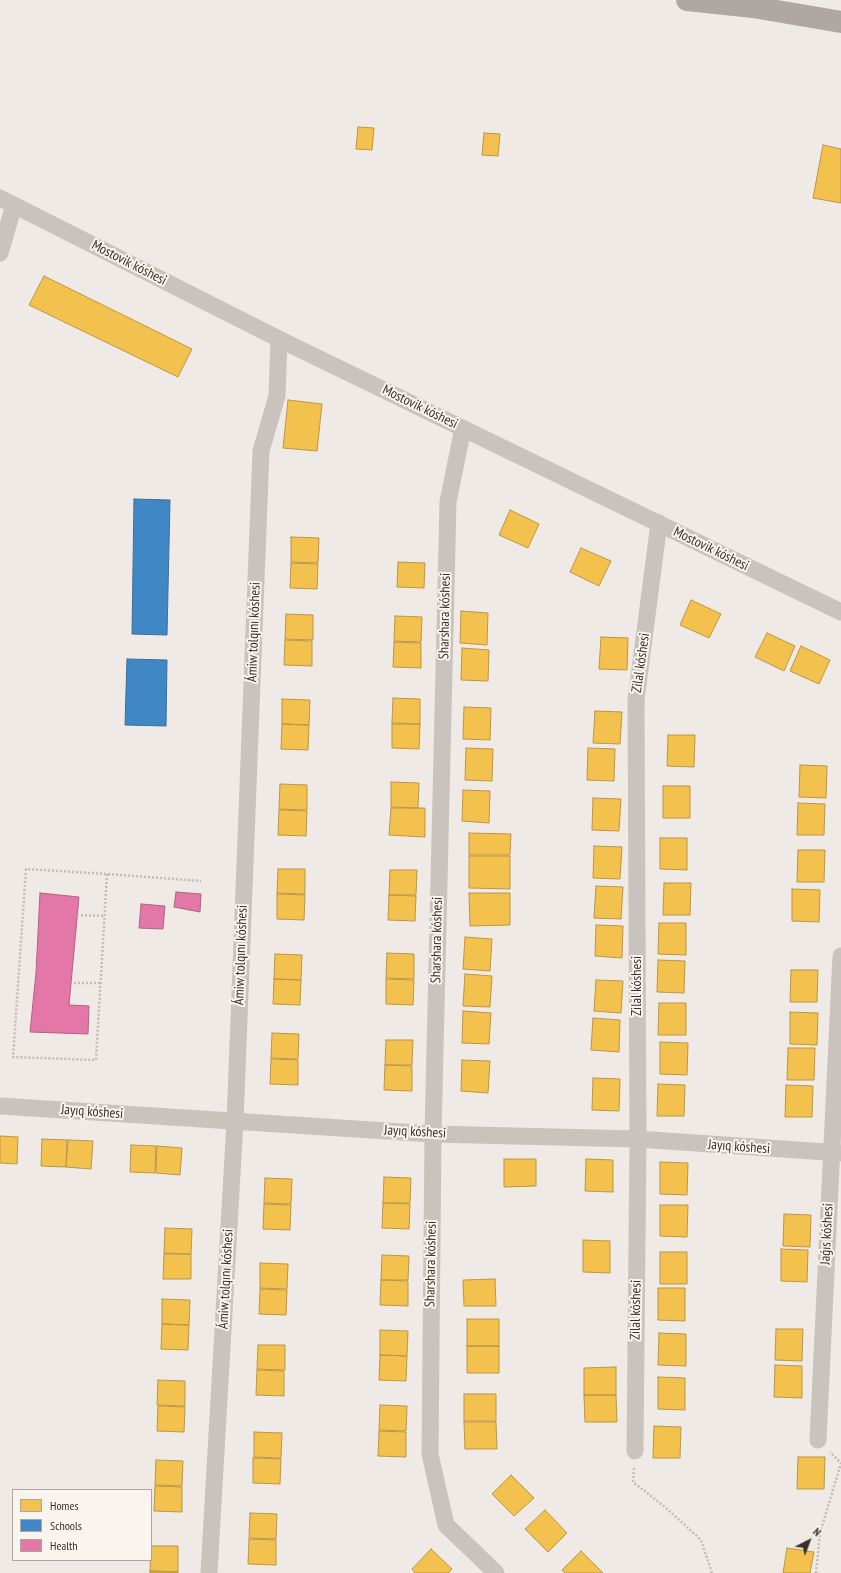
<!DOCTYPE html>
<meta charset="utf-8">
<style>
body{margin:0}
#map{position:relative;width:841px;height:1573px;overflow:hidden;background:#efeae5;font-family:"PT Sans Narrow",sans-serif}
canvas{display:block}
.legend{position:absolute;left:12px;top:1489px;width:140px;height:72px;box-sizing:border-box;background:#faf4ee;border:1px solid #ada6a0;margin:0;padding:5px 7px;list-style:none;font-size:12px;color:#3a302b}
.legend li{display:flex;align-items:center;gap:8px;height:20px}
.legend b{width:20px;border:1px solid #ada6a0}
.north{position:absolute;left:789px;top:1521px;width:40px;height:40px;-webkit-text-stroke:3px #faf4ee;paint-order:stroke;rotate:42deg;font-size:11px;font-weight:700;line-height:16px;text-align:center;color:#3a302b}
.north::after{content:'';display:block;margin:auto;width:14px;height:18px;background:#3a302b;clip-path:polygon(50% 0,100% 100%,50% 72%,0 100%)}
</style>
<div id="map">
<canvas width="841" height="1573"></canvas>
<ul class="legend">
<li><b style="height:11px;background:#f2c14e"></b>Homes</li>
<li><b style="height:11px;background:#3f88c5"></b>Schools</li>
<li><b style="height:11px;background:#e377a8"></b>Health</li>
</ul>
<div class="north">N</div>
</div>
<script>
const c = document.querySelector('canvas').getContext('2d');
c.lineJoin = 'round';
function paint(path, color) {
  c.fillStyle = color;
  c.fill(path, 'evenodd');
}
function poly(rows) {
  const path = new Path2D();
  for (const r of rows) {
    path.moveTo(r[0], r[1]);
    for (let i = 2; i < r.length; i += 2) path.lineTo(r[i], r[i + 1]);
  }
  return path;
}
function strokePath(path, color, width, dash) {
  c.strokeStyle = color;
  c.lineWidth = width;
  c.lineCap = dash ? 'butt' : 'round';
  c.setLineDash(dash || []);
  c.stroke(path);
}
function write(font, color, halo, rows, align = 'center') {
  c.font = font + ' "PT Sans Narrow",sans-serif';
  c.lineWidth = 4;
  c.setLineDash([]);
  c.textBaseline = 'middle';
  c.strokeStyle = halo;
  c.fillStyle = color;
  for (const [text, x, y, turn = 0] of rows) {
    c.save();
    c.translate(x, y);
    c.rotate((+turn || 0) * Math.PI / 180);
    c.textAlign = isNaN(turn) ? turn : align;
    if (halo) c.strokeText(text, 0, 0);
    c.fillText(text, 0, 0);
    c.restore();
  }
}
const homes = poly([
 [358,127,374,128,372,150,356,149,358,127],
 [484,133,500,134,498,156,482,155,484,133],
 [823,145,841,149,841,203,813,198,823,145],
 [44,276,192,349,178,377,29,305,44,276],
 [288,400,322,404,317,451,283,448,288,400],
 [510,510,539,524,528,548,499,535,510,510],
 [291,537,319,538,318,563,291,562,291,537],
 [581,548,611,561,599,586,570,572,581,548],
 [398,562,425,563,424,588,397,587,398,562],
 [291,563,318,564,317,589,290,588,291,563],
 [691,600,721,614,709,638,680,625,691,600],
 [461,611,488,613,487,645,460,643,461,611],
 [286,614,313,615,313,640,285,639,286,614],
 [395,616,422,617,421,642,394,641,395,616],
 [767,633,795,646,784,671,755,657,767,633],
 [601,637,628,638,627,670,599,669,601,637],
 [285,640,312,641,312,666,284,665,285,640],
 [394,642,421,643,421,668,393,667,394,642],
 [801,646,830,660,819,684,790,671,801,646],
 [462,648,489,650,488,681,461,680,462,648],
 [393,698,420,699,420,724,392,723,393,698],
 [282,699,310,700,309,725,282,724,282,699],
 [464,707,491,708,490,740,463,739,464,707],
 [595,711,622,712,620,744,593,743,595,711],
 [282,724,309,725,308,750,281,749,282,724],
 [392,724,420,724,419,749,392,748,392,724],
 [668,735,695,735,694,767,667,766,668,735],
 [466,748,493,749,492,781,465,780,466,748],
 [588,748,615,749,614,781,587,780,588,748],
 [800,765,827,766,826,798,799,797,800,765],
 [391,782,419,783,418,808,391,807,391,782],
 [280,784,307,785,307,810,279,809,280,784],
 [663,786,690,786,690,818,663,818,663,786],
 [463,790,490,791,489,823,462,821,463,790],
 [593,798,621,799,619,831,592,830,593,798],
 [798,803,825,804,824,835,797,835,798,803],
 [391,808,425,808,425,837,389,835,391,808],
 [279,810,307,811,306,836,278,835,279,810],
 [469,833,511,834,510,855,469,855,469,833],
 [660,838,687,838,687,870,660,869,660,838],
 [594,846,622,847,620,879,593,878,594,846],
 [798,850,825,850,824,882,797,882,798,850],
 [469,856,510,856,510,889,469,888,469,856],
 [278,869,305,869,305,894,277,893,278,869],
 [390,870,417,870,416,895,389,895,390,870],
 [664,883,691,883,690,915,663,915,664,883],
 [596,886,623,887,621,919,594,918,596,886],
 [792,889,820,890,819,922,792,921,792,889],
 [469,893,510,893,510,925,470,926,469,893],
 [277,894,305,895,304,920,277,919,277,894],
 [389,895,416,896,415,921,388,920,389,895],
 [659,923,686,923,686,955,658,954,659,923],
 [596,925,623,926,622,958,595,956,596,925],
 [465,937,492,939,490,971,463,969,465,937],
 [387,953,414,954,414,979,386,978,387,953],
 [275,954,302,955,301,980,274,979,275,954],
 [658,960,685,961,684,993,657,992,658,960],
 [791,970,818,970,817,1002,790,1002,791,970],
 [465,974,492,976,490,1007,463,1006,465,974],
 [274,979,301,980,300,1005,273,1004,274,979],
 [386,979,414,980,413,1005,386,1004,386,979],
 [596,980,623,981,621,1013,594,1011,596,980],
 [659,1003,686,1003,686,1035,658,1035,659,1003],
 [463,1011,491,1013,489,1044,462,1043,463,1011],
 [790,1012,818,1013,817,1045,790,1044,790,1012],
 [593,1018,620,1020,619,1052,591,1050,593,1018],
 [272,1033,299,1034,298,1059,271,1058,272,1033],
 [386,1040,413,1040,412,1065,385,1065,386,1040],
 [660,1042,688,1043,687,1075,660,1074,660,1042],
 [788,1048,815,1048,814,1080,787,1080,788,1048],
 [271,1059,298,1060,298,1085,270,1084,271,1059],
 [462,1060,490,1061,488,1093,461,1091,462,1060],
 [385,1065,412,1066,412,1091,384,1090,385,1065],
 [593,1078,620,1079,619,1111,592,1110,593,1078],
 [658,1084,685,1085,684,1116,657,1116,658,1084],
 [786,1085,813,1086,812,1117,785,1117,786,1085],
 [0,1136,18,1137,17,1164,0,1163,0,1136],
 [42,1139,67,1140,66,1167,41,1166,42,1139],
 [68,1140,93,1141,91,1169,66,1167,68,1140],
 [131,1145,156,1146,155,1173,130,1172,131,1145],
 [157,1146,182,1148,180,1175,156,1173,157,1146],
 [504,1159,536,1159,536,1186,504,1187,504,1159],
 [586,1159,613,1160,613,1192,585,1191,586,1159],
 [660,1162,688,1163,687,1195,660,1194,660,1162],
 [384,1177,411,1178,410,1203,383,1203,384,1177],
 [265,1178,292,1179,291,1204,264,1203,265,1178],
 [383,1203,410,1204,409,1229,382,1228,383,1203],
 [264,1204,291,1205,290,1230,263,1229,264,1204],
 [660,1205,688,1205,687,1237,660,1236,660,1205],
 [784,1214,811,1215,810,1247,783,1246,784,1214],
 [165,1228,192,1229,191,1254,164,1253,165,1228],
 [583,1240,610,1241,610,1273,583,1272,583,1240],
 [781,1249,808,1250,807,1282,781,1281,781,1249],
 [660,1252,687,1252,687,1284,660,1284,660,1252],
 [164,1254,191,1254,191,1279,163,1279,164,1254],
 [382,1255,409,1256,408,1280,381,1280,382,1255],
 [260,1263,288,1264,287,1289,260,1288,260,1263],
 [495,1279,496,1306,464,1306,463,1280,495,1279],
 [381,1280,408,1281,408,1306,380,1305,381,1280],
 [658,1288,685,1288,685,1321,658,1320,658,1288],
 [260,1289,287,1290,286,1315,259,1314,260,1289],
 [162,1299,190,1300,189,1325,162,1324,162,1299],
 [467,1319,499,1319,499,1346,467,1346,467,1319],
 [162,1324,189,1325,188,1350,161,1349,162,1324],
 [776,1329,803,1329,802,1361,775,1360,776,1329],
 [380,1330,408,1331,407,1356,380,1355,380,1330],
 [659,1333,686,1334,686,1366,658,1365,659,1333],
 [258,1345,285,1345,285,1370,257,1369,258,1345],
 [467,1346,499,1346,499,1373,467,1373,467,1346],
 [380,1355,407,1356,406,1381,379,1380,380,1355],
 [775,1365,802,1366,802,1398,774,1397,775,1365],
 [616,1367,616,1395,584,1395,584,1368,616,1367],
 [257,1370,284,1371,284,1396,256,1395,257,1370],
 [658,1377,685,1378,685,1410,658,1409,658,1377],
 [158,1380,185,1381,185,1406,157,1405,158,1380],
 [464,1394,496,1394,496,1421,464,1421,464,1394],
 [584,1395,616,1395,617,1422,585,1422,584,1395],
 [380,1405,407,1406,406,1431,379,1430,380,1405],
 [158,1406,185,1407,184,1432,157,1431,158,1406],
 [464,1422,496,1422,497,1449,465,1449,464,1422],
 [654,1426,681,1427,680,1458,653,1458,654,1426],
 [379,1431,406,1432,406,1457,378,1456,379,1431],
 [254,1432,282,1433,281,1458,254,1457,254,1432],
 [798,1457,825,1457,824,1489,797,1489,798,1457],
 [253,1458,281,1459,280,1484,253,1483,253,1458],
 [156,1460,183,1461,182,1486,155,1485,156,1460],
 [511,1475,534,1498,514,1516,492,1494,511,1475],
 [155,1486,182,1487,182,1512,154,1511,155,1486],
 [545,1510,567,1533,548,1552,525,1529,545,1510],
 [250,1513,277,1514,276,1539,249,1538,250,1513],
 [249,1539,276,1540,276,1565,248,1564,249,1539],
 [151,1546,178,1546,178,1572,150,1571,151,1546],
 [787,1548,814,1552,810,1573,783,1573,787,1548],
 [431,1549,452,1569,448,1573,415,1573,412,1569,431,1549],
 [581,1551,603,1573,565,1573,562,1570,581,1551],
 [150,1571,178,1572,178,1573,150,1573,150,1571]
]);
paint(homes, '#f2c14e');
strokePath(homes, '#bb9644', 1);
const schools = poly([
 [134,499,170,500,167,635,132,634,134,499],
 [127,659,167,660,166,726,125,725,127,659]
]);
paint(schools, '#3f88c5');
strokePath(schools, '#3e6e97', 1);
const health = poly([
 [176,892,201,894,200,912,174,907,176,892],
 [40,893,79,897,69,1005,89,1006,88,1034,30,1032,36,973,40,893],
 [141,904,165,906,163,929,139,928,141,904]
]);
paint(health, '#e377a8');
strokePath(health, '#b06282', 1);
strokePath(poly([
 [107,874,96,1060,13,1057,26,869,107,874,201,881],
 [77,915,105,916],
 [74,983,100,983],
 [634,1468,633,1482,665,1507,701,1540,712,1573],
 [816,1573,820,1533,841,1463,830,1452]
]), '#c2bbb6', 2.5, [2, 2]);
strokePath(poly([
 [0,198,287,343,841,612],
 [0,253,14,205],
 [463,428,448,502,433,1134,430,1454,446,1525,496,1573],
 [0,1106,433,1134,638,1139,841,1153],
 [818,1440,841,956],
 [635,1451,638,1139,636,700,659,523],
 [209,1573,235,1122,261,451,277,396,279,339]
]), '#c9c3be', 17);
strokePath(poly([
 [687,0,753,7,841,22]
]), '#aea7a3', 22);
write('14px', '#3a302b', '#faf4ee', [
 ["Mostovik kóshesi",129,263,27],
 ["Mostovik kóshesi",420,407,26],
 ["Mostovik kóshesi",711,549,26],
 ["Sharshara kóshesi",445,616,-89],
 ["Ámiw tolqını kóshesi",254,632,-88],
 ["Zilal kóshesi",641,663,-82],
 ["Sharshara kóshesi",437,940,-89],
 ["Ámiw tolqını kóshesi",241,955,-88],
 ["Zilal kóshesi",637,986,-90],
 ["Jayıq kóshesi",92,1112,4],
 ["Jayıq kóshesi",415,1132,3],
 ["Jayıq kóshesi",739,1147,4],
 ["Jaǵıs kóshesi",827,1234,-87],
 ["Sharshara kóshesi",431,1264,-89],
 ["Ámiw tolqını kóshesi",226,1279,-87],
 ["Zilal kóshesi",636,1310,-89]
]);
</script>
